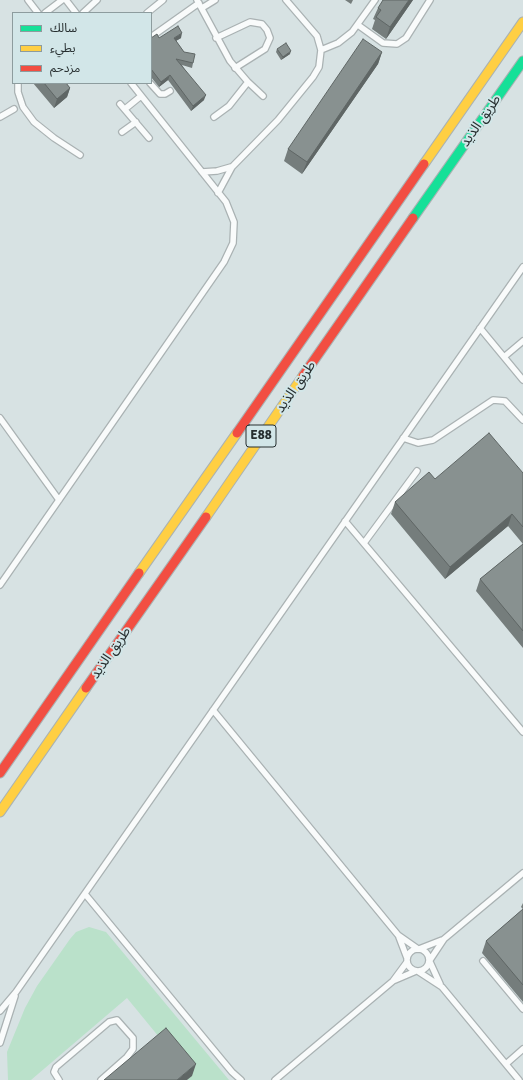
<!DOCTYPE html>
<meta charset="utf-8">
<style>
body{margin:0}
#map{position:relative;width:523px;height:1080px;overflow:hidden;background:#d7e2e3;font-family:Signika,"Noto Sans Arabic",sans-serif}
canvas{display:block}
.legend{position:absolute;left:12px;top:12px;width:140px;height:72px;box-sizing:border-box;background:#d2e6e8;border:1px solid #8d9c9e;margin:0;padding:5px 7px;list-style:none;font-size:12px;color:#262e2f}
.legend li{display:flex;align-items:center;gap:8px;height:20px}
.legend b{width:20px;border:1px solid #8d9c9e}
</style>
<div id="map">
<canvas width="523" height="1080"></canvas>
<ul class="legend">
<li><b style="height:5px;background:#16e098"></b>سالك</li>
<li><b style="height:5px;background:#ffcf43"></b>بطيء</li>
<li><b style="height:5px;background:#f24e42"></b>مزدحم</li>
</ul>
</div>
<script>
const c = document.querySelector('canvas').getContext('2d');
c.lineJoin = 'round';
function paint(path, color) {
  c.fillStyle = color;
  c.fill(path, 'evenodd');
}
function poly(rows) {
  const path = new Path2D();
  for (const r of rows) {
    if (r.length === 3) {
      path.moveTo(r[0] + r[2], r[1]);
      path.arc(r[0], r[1], r[2], 0, 2 * Math.PI);
      continue;
    }
    path.moveTo(r[0], r[1]);
    for (let i = 2; i < r.length; i += 2) path.lineTo(r[i], r[i + 1]);
  }
  return path;
}
function strokePath(path, color, width, dash) {
  c.strokeStyle = color;
  c.lineWidth = width;
  c.lineCap = dash ? 'butt' : 'round';
  c.setLineDash(dash || []);
  c.stroke(path);
}
function write(font, color, halo, rows, align = 'center') {
  c.font = font + ' Signika,"Noto Sans Arabic",sans-serif';
  c.lineWidth = 4;
  c.setLineDash([]);
  c.textBaseline = 'middle';
  c.strokeStyle = halo;
  c.fillStyle = color;
  for (const [text, x, y, turn = 0] of rows) {
    c.save();
    c.translate(x, y);
    c.rotate((+turn || 0) * Math.PI / 180);
    c.textAlign = isNaN(turn) ? turn : align;
    if (halo) c.strokeText(text, 0, 0);
    c.fillText(text, 0, 0);
    c.restore();
  }
}
paint(poly([
 [89,927,106,932,229,1080,187,1080,191,1076,127,998,31,1080,8,1080,7,1052,25,1008,37,986,70,939,76,932]
]), '#bae1ca');
const lane = poly([
 [28,0,38,13],
 [66,0,76,13],
 [197,0,230,61,248,82,263,96],
 [202,8,215,0],
 [45,13,62,0],
 [83,13,97,0],
 [147,13,163,0],
 [358,25,383,43,397,44,406,38,430,0],
 [151,37,199,3],
 [216,38,250,22,262,24,267,30,270,38,265,49,235,68],
 [321,50,338,43,352,32,375,0],
 [18,83,18,92,23,107,34,122,54,138,80,155],
 [150,83,160,94,165,94,170,91],
 [120,104,149,138],
 [125,109,141,96],
 [0,117,14,109],
 [214,117,229,106,248,82],
 [122,132,136,122],
 [202,172,217,171,231,167],
 [218,193,232,167,278,120,313,77,319,67,321,50,317,36,286,0],
 [480,328,523,380],
 [504,357,523,341],
 [0,418,59,500],
 [403,438,418,443,433,440,493,400,505,401,523,420],
 [345,521,523,732],
 [364,543,417,471],
 [0,585,224,262,233,243,234,222,226,202,131,83],
 [213,710,398,935,418,949],
 [85,894,232,1072,241,1080],
 [399,937,407,958],
 [418,960,11],
 [419,949,442,940],
 [430,960,444,939,523,873],
 [483,961,523,1009],
 [430,962,440,984],
 [419,972,442,987,519,1080],
 [395,980,416,971],
 [0,1011,16,992,523,267],
 [0,1043,15,996],
 [506,1064,523,1049],
 [59,1080,54,1072,56,1067,109,1022,117,1020,133,1038,133,1049,127,1057,101,1080],
 [275,1080,393,981,407,962]
]);
const fast = poly([
 [413,218,523,61]
]);
const slow = poly([
 [424,164,523,22],
 [206,517,303,376],
 [139,573,237,433],
 [0,812,86,688]
]);
const jam = poly([
 [303,376,413,218],
 [237,433,424,164],
 [86,688,206,517],
 [0,773,139,573]
]);
strokePath(lane, '#aab2b3', 8);
strokePath(fast, '#aab2b3', 11);
strokePath(slow, '#aab2b3', 11);
strokePath(jam, '#aab2b3', 11);
strokePath(lane, '#f9fbfb', 5.5);
strokePath(fast, '#16e098', 9);
strokePath(slow, '#ffcf43', 9);
strokePath(jam, '#f24e42', 9);
paint(poly([
 [345,0,353,0,351,4],
 [413,0,386,39,372,29,375,20,373,19,378,8],
 [151,38,181,38,176,41,184,52,193,63,192,68,182,65,204,100,191,111,168,80,159,87,151,77],
 [277,49,290,54,281,60,276,52],
 [382,52,378,64,302,174,284,161,288,149],
 [33,83,66,83,70,88,67,97,54,108],
 [523,473,523,648,476,591,480,579,523,544,508,526,445,579,391,514,395,502,435,479],
 [523,903,523,1002,482,953,486,941,523,909,521,907]
]), '#757d7c');
paint(poly([
 [409,0,413,0,386,39,390,27],
 [182,33,181,38,172,43,174,38],
 [291,51,290,54,281,60,283,57],
 [382,52,378,64,302,174,307,162],
 [170,75,168,80,159,87,161,82],
 [70,88,67,97,54,108,57,99],
 [206,95,204,100,191,111,193,106],
 [512,514,508,526,445,579,450,567],
 [196,1064,192,1076,187,1080,177,1080]
]), '#5f6665');
const building = poly([
 [383,0,409,0,390,27,376,17,381,10,378,8,383,0],
 [178,26,182,33,174,38,184,52,195,54,193,63,176,59,206,95,193,106,170,75,161,82,151,69,151,38,157,34,159,38,178,26],
 [363,39,382,52,307,162,288,149,363,39],
 [286,43,291,51,283,57,277,49,286,43],
 [44,83,66,83,70,88,57,99,44,83],
 [489,433,523,473,523,527,512,514,450,567,395,502,429,472,435,479,489,433],
 [523,544,523,631,480,579,523,544],
 [523,909,523,985,486,941,523,909],
 [166,1028,196,1064,177,1080,104,1080,166,1028]
]);
paint(building, '#889190');
strokePath(building, '#5f6665', 1);
for (const [x, y, w] of [
 [261,436,30]
]) {
  const box = new Path2D();
  box.roundRect(x - w / 2, y - 11, w, 22, 3);
  c.fillStyle = '#d2e6e8';
  c.fill(box);
  strokePath(box, '#262e2f', 1);
}
write('bold 13px', '#262e2f', null, [
 ["E88",261,436]
]);
write('14px', '#262e2f', '#d2e6e8', [
 ["طريق الذيد",481,121,-55],
 ["طريق الذيد",296,387,-55],
 ["طريق الذيد",111,653,-55]
]);
</script>
